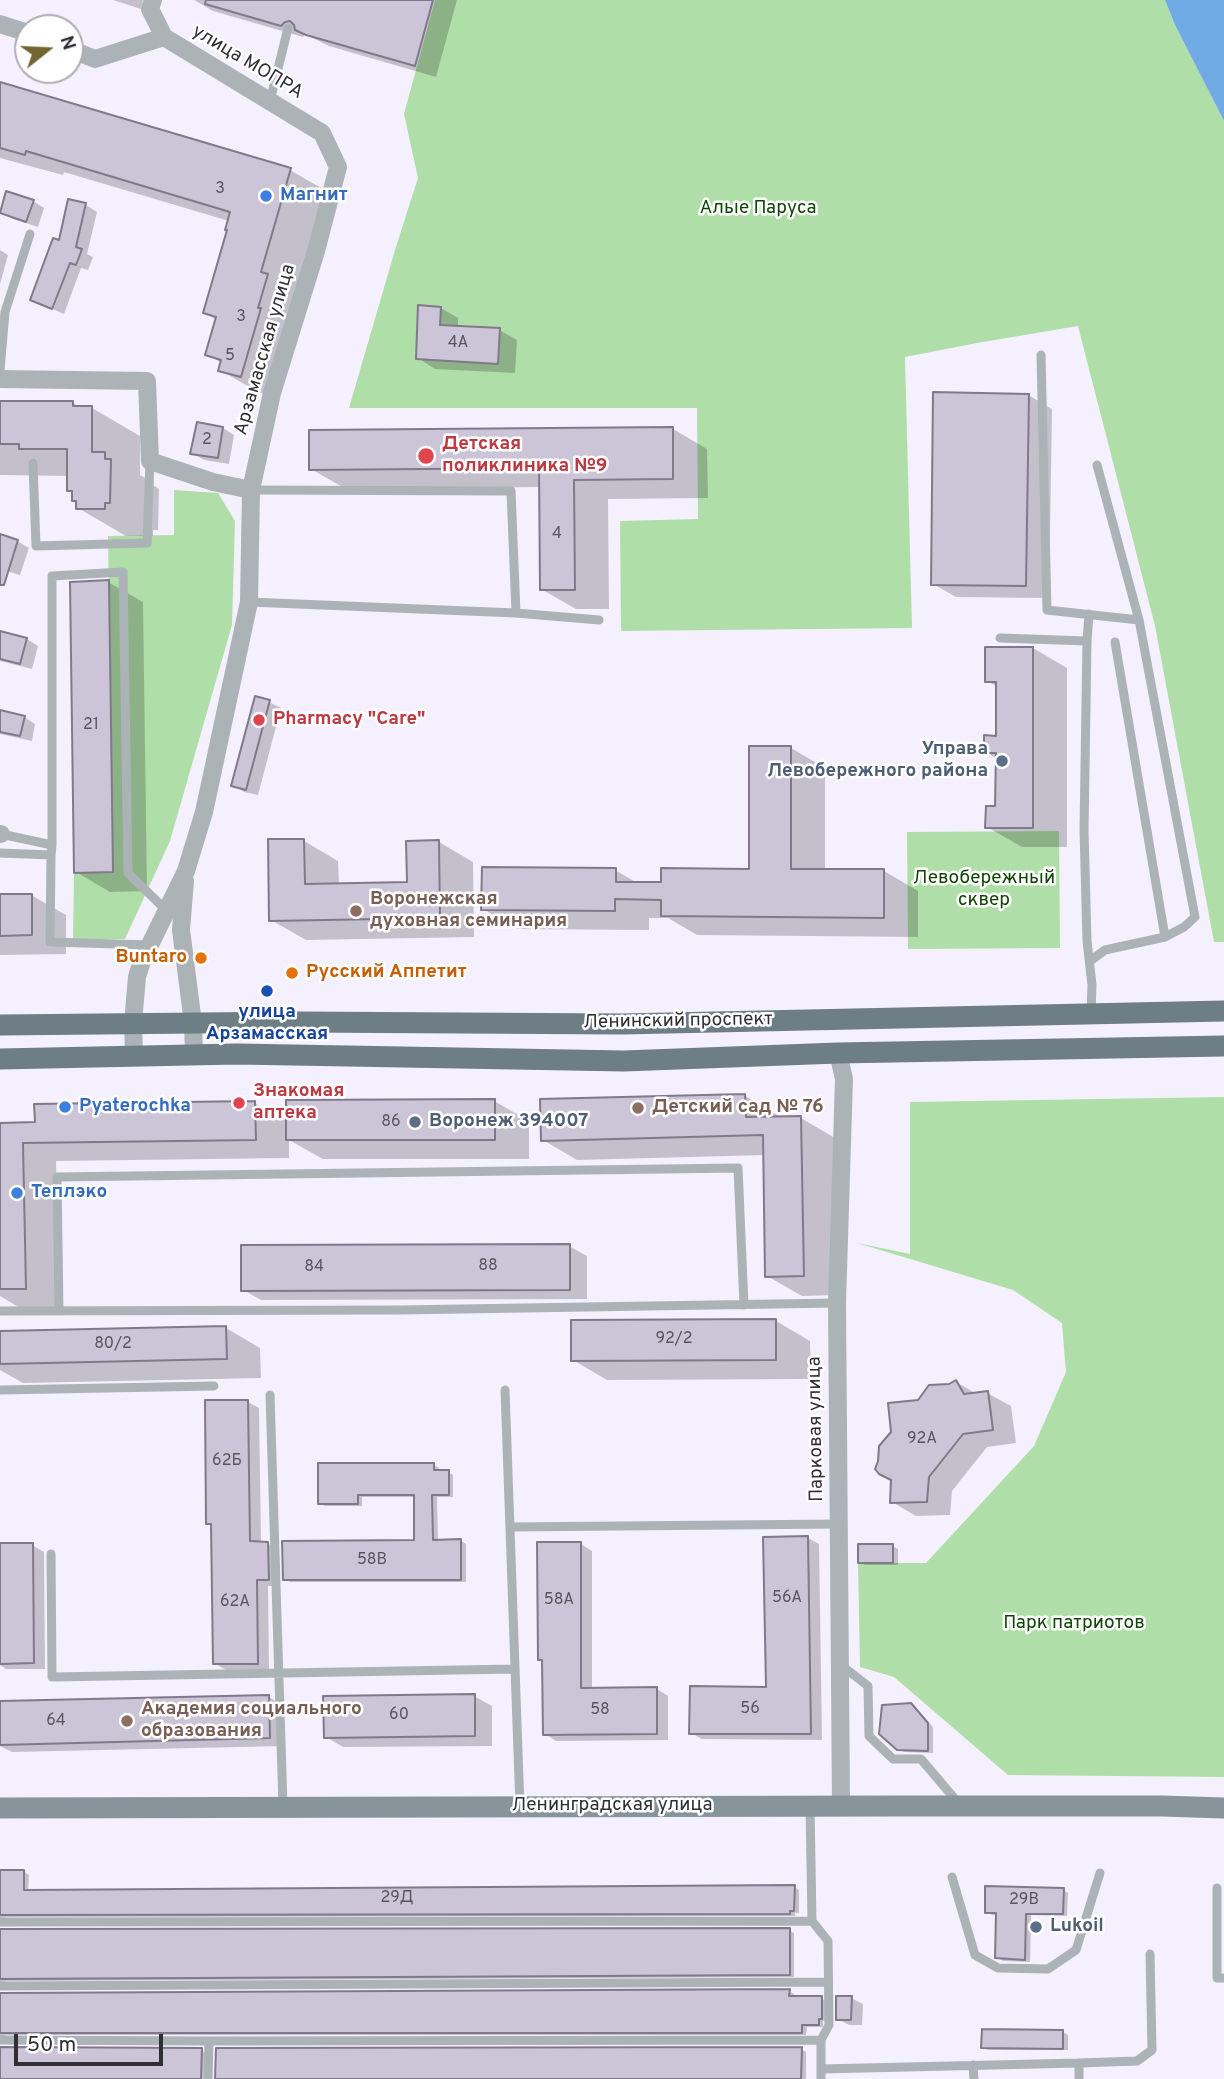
<!DOCTYPE html>
<meta charset="utf-8">
<style>
body{margin:0}
#map{position:relative;width:1224px;height:2079px;overflow:hidden;background:#f5f0fe;font-family:Overpass,sans-serif}
canvas{display:block}
.north{position:absolute;left:14px;top:14px;width:70px;height:70px;box-sizing:border-box;background:#fff;border:2px solid #adacaf;border-radius:50%;rotate:72deg;font-size:19px;font-weight:700;line-height:28px;text-align:center;color:#312f36}
.north::after{content:'';display:block;margin:auto;width:24px;height:32px;background:#726733;clip-path:polygon(50% 0,100% 100%,50% 72%,0 100%)}
.scale{position:absolute;left:14px;top:2034px;width:149px;height:32px;box-sizing:border-box;border:4px solid #312f36;border-top:0;padding-left:9px;font-size:21px;line-height:24px;white-space:nowrap;color:#312f36;-webkit-text-stroke:5px #fff;paint-order:stroke}
</style>
<div id="map">
<canvas width="1224" height="2079"></canvas>
<div class="north">N</div>
<div class="scale">50 m</div>
</div>
<script>
const c = document.querySelector('canvas').getContext('2d');
c.lineJoin = 'round';
function paint(path, color) {
  c.fillStyle = color;
  c.fill(path, 'evenodd');
}
function poly(rows) {
  const path = new Path2D();
  for (const r of rows) {
    path.moveTo(r[0], r[1]);
    for (let i = 2; i < r.length; i += 2) path.lineTo(r[i], r[i + 1]);
  }
  return path;
}
function strokePath(path, color, width, dash) {
  c.strokeStyle = color;
  c.lineWidth = width;
  c.lineCap = dash ? 'butt' : 'round';
  c.setLineDash(dash || []);
  c.stroke(path);
}
function write(font, color, halo, rows, align = 'center') {
  c.font = font + ' Overpass,sans-serif';
  c.lineWidth = 5;
  c.setLineDash([]);
  c.textBaseline = 'middle';
  c.strokeStyle = halo;
  c.fillStyle = color;
  for (const [text, x, y, turn = 0] of rows) {
    c.save();
    c.translate(x, y);
    c.rotate((+turn || 0) * Math.PI / 180);
    c.textAlign = isNaN(turn) ? turn : align;
    if (halo) c.strokeText(text, 0, 0);
    c.fillText(text, 0, 0);
    c.restore();
  }
}
paint(poly([
 [435,0,1165,0,1175,25,1224,121,1224,942,1214,942,1155,626,1078,326,977,343,905,357,912,628,621,631,620,521,698,519,697,408,349,408,395,250,418,178,404,114],
 [174,490,218,493,235,521,232,625,170,841,125,939,73,939,74,873,113,872,108,536,174,535],
 [1059,831,1060,948,908,949,907,832],
 [1224,1097,1224,1777,1008,1775,894,1677,860,1667,858,1563,926,1563,1034,1446,1066,1372,1062,1323,1013,1290,857,1243,910,1254,910,1102]
]), '#b0dea8');
paint(poly([
 [1165,0,1224,0,1224,121,1175,25]
]), '#70aae4');
paint(poly([
 [113,0,143,0,141,9],
 [194,0,457,0,436,77,329,46,305,34,303,37,213,11],
 [0,84,290,170,328,192,279,398,258,392,220,370,222,363,207,354,217,320,205,313,229,230,229,221,64,172,63,175,0,158],
 [33,201,44,208,38,227,13,219,1,212],
 [70,201,86,205,97,212,87,254,93,257,88,270,81,268,64,314,32,300,60,243],
 [0,250,8,255,0,284],
 [441,308,458,318,458,328,499,330,517,340,515,373,435,369,418,358],
 [1028,395,1052,409,1049,598,956,597,933,584],
 [0,403,73,403,82,408,92,408,140,436,140,475,153,482,153,485,159,489,158,530,153,530,153,536,126,536,78,508,78,502,73,500,73,493,69,490,69,476,0,475],
 [198,424,223,428,234,435,229,464,204,460,192,453],
 [673,429,707,449,708,498,608,499,609,609,576,609,541,589,541,487,346,489,311,469],
 [0,536,17,541,29,548,20,575,0,569],
 [108,582,143,602,147,891,110,892,76,872],
 [0,633,27,639,38,646,32,669,0,661],
 [1033,648,1067,668,1067,847,1022,847,987,827,997,808,997,759,986,752,998,737,998,687,987,681],
 [269,702,281,708,258,795,244,792,233,785],
 [0,712,24,717,35,724,32,741,0,734],
 [791,748,825,768,825,871,884,871,918,891,918,937,697,935,668,918,649,918,649,930,518,929,483,909,615,870,639,884,663,884,750,870],
 [304,841,338,861,339,885,409,884,439,842,473,862,474,937,306,940,271,920],
 [31,895,66,915,66,954,0,955,0,896],
 [745,1096,779,1116,779,1118,801,1118,835,1138,838,1295,802,1296,767,1276,765,1155,577,1160,543,1140],
 [494,1101,529,1121,529,1159,323,1159,289,1140,289,1158,56,1161,59,1307,20,1308,0,1296,0,1124,36,1124,254,1103,288,1122],
 [569,1246,587,1256,587,1299,261,1300,243,1290],
 [776,1321,810,1341,811,1379,607,1380,573,1360],
 [226,1328,260,1348,261,1378,23,1383,0,1370,0,1333],
 [956,1382,977,1394,987,1393,1011,1406,1016,1443,987,1447,952,1491,950,1515,916,1516,892,1502,919,1402],
 [248,1402,259,1408,261,1543,267,1543,279,1550,280,1586,268,1586,269,1669,226,1670,214,1663,212,1526,208,1523],
 [434,1465,439,1468,439,1472,448,1472,453,1475,453,1497,437,1497,438,1541,461,1541,466,1544,466,1582,290,1582,285,1579,416,1542,415,1497,362,1497,362,1506,325,1506,320,1503],
 [808,1538,819,1544,822,1740,702,1739,691,1733,767,1689],
 [581,1544,592,1551,592,1690,657,1689,668,1696,668,1740,556,1741,545,1734,544,1661,539,1659],
 [0,1545,32,1545,44,1552,45,1669,6,1669,0,1665],
 [893,1546,898,1549,898,1565,865,1565,860,1562],
 [474,1696,492,1706,492,1746,343,1747,326,1737],
 [269,1697,283,1706,285,1746,12,1752,0,1746,0,1702],
 [911,1705,916,1708,933,1727,933,1753,904,1752,898,1749],
 [0,1872,24,1872,29,1875,28,1892,794,1887,799,1890,799,1913,795,1913,795,1916,6,1917,0,1921],
 [1063,1890,1068,1893,1067,1916,1031,1915,1030,1962,1003,1961,998,1958,998,1915,992,1915,987,1912],
 [789,1930,794,1933,794,1977,6,1981,0,1985,0,1931],
 [789,1991,794,1994,794,1998,821,1998,826,2001,827,2021,823,2021,823,2027,807,2027,806,2035,6,2035,0,2039,0,1995],
 [851,1998,863,2004,862,2025,849,2025,838,2019],
 [1063,2032,1068,2035,1068,2050,988,2050,983,2047],
 [0,2049,201,2050,206,2053,206,2079,0,2079],
 [801,2049,806,2052,806,2079,217,2079]
]), '#0003');
const building = poly([
 [206,0,433,0,415,66,306,35,295,30,294,25,290,21,285,22,281,26,205,4,206,0],
 [0,82,291,168,261,272,268,274,258,308,261,308,241,377,218,371,221,360,205,355,216,317,203,313,227,230,225,230,230,212,26,151,25,155,0,148,0,82],
 [6,191,34,200,26,222,0,213,6,191],
 [68,199,86,203,76,247,82,249,76,265,70,263,52,309,30,300,53,238,59,240,68,199],
 [418,305,441,307,440,325,500,328,498,364,416,359,418,305],
 [933,392,1029,394,1026,586,931,585,933,392],
 [0,401,73,401,73,406,92,406,92,452,105,452,105,459,111,459,110,503,105,503,105,509,76,509,76,501,72,501,72,491,67,491,67,449,19,449,19,444,0,444,0,401],
 [197,422,223,427,218,458,190,454,197,422],
 [673,427,673,479,574,480,575,590,540,590,539,468,309,470,309,430,673,427],
 [0,534,18,540,4,585,0,585,0,534],
 [109,580,113,872,74,873,70,582,109,580],
 [0,631,27,638,20,664,0,659,0,631],
 [985,647,1033,647,1033,828,985,828,986,806,995,806,996,753,984,753,984,735,996,736,996,682,985,682,985,647],
 [255,696,270,700,246,790,231,786,255,696],
 [0,710,25,716,20,736,0,732,0,710],
 [749,746,791,746,791,869,884,869,884,918,661,916,661,900,615,899,615,911,481,910,482,867,616,868,616,882,661,882,661,868,749,869,749,746],
 [268,839,304,839,305,884,407,882,406,841,439,840,440,918,269,921,268,839],
 [0,894,32,894,32,935,0,936,0,894],
 [745,1094,746,1117,801,1116,804,1276,765,1277,763,1135,541,1141,540,1099,745,1094],
 [495,1099,495,1140,286,1140,286,1100,495,1099],
 [255,1101,256,1140,23,1143,26,1289,0,1289,0,1123,35,1122,34,1104,255,1101],
 [570,1244,570,1290,241,1291,241,1245,570,1244],
 [776,1319,776,1360,571,1361,571,1320,776,1319],
 [226,1326,227,1359,0,1364,0,1331,226,1326],
 [956,1380,964,1394,988,1391,993,1430,963,1434,929,1477,927,1502,890,1503,891,1480,879,1474,875,1469,878,1461,879,1446,891,1432,888,1403,918,1400,929,1385,949,1384,956,1380],
 [205,1400,248,1400,250,1541,268,1542,269,1580,257,1580,258,1664,213,1664,211,1524,206,1524,205,1400],
 [318,1463,434,1463,434,1470,449,1470,449,1495,432,1495,433,1540,461,1539,461,1580,283,1580,282,1541,414,1540,414,1495,358,1495,358,1504,318,1504,318,1463],
 [808,1536,811,1734,689,1734,690,1686,766,1687,763,1537,808,1536],
 [537,1542,581,1542,581,1688,657,1687,657,1734,543,1735,542,1660,538,1660,537,1542],
 [0,1543,33,1543,34,1663,0,1664,0,1543],
 [858,1544,893,1544,893,1563,858,1563,858,1544],
 [475,1694,475,1736,324,1738,323,1696,475,1694],
 [269,1695,270,1738,0,1745,0,1701,269,1695],
 [911,1703,928,1723,928,1751,897,1750,879,1734,882,1705,911,1703],
 [0,1870,24,1870,24,1890,795,1885,794,1911,790,1911,790,1914,0,1915,0,1870],
 [985,1886,1064,1888,1063,1914,1026,1914,1025,1960,995,1958,996,1913,985,1913,985,1886],
 [790,1928,790,1975,0,1979,0,1929,790,1928],
 [790,1989,789,1996,822,1996,822,2019,819,2019,819,2025,802,2025,802,2033,0,2033,0,1993,790,1989],
 [836,1996,852,1996,851,2020,836,2020,836,1996],
 [982,2029,1063,2030,1063,2049,981,2048,982,2029],
 [0,2047,202,2048,201,2079,0,2079,0,2047],
 [802,2047,801,2079,215,2079,216,2048,802,2047]
]);
paint(building, '#ccc5d7');
strokePath(building, '#7f7989', 2);
strokePath(poly([
 [270,101,288,28],
 [1041,355,1047,610,1139,620],
 [0,370,5,312,30,234],
 [33,463,36,546,147,543,150,461],
 [251,490,511,491,516,613],
 [249,602,516,613,599,620],
 [1000,638,1087,641,1084,830,1087,941,1092,985,1091,1013],
 [1087,641,1089,614],
 [1115,642,1165,937],
 [1,834,52,845],
 [0,853,51,855,52,845,52,576,123,572,128,873,167,911],
 [51,855,50,942,150,945],
 [1090,961,1105,950,1165,937,1184,927,1195,917,1139,620,1097,465],
 [0,1311,399,1310,837,1303],
 [59,1311,57,1177,738,1168,744,1305],
 [0,1390,214,1386],
 [505,1390,520,1807],
 [270,1395,283,1806],
 [510,1527,839,1524],
 [51,1554,52,1677,515,1669],
 [841,1665,868,1686,869,1736,893,1759,921,1759,960,1805],
 [810,1806,812,1921,828,1941,829,2025,821,2040],
 [952,1877,975,1955,998,1968,1048,1969,1076,1950,1100,1873],
 [1217,1888,1217,1978,1224,1978],
 [0,1922,812,1921],
 [0,1986,828,1982],
 [0,2040,209,2041],
 [973,2065,974,2079],
 [208,2079,209,2041,821,2040,821,2069],
 [821,2079,821,2069,1079,2063],
 [1079,2079,1079,2063,1137,2061,1152,2050,1150,1954]
]), '#abb3b7', 9);
strokePath(poly([
 [153,0,150,9,164,37],
 [0,24,28,33],
 [70,49,95,59,164,37,322,133,338,167,316,251,272,393,251,490,249,602,204,812,186,871,142,961,137,977,133,1023,134,1055],
 [0,379,147,381,150,461,213,482,251,490],
 [0,834,1,834],
 [185,881,181,930,193,1023,194,1054],
 [838,1053,844,1079,837,1303,841,1806]
]), '#abb3b7', 18);
strokePath(poly([
 [0,1808,901,1806,1162,1806,1224,1808]
]), '#87949a', 21);
strokePath(poly([
 [0,1025,299,1022,622,1024,1224,1011],
 [0,1059,237,1054,624,1061,838,1053,1224,1046]
]), '#6e7e85', 21);
for (const [x, y, r, color] of [
 [266,196,7,"#3f7fe0"],
 [426,456,9,"#e0444e"],
 [259,720,7,"#e0444e"],
 [1002,761,7,"#5c6f8a"],
 [356,911,7,"#8d6e63"],
 [201,958,7,"#e8710a"],
 [292,973,7,"#e8710a"],
 [267,991,7,"#1a4fb4"],
 [239,1103,7,"#e0444e"],
 [65,1107,7,"#3f7fe0"],
 [638,1108,7,"#8d6e63"],
 [415,1122,7,"#5c6f8a"],
 [17,1193,7,"#3f7fe0"],
 [127,1721,7,"#8d6e63"],
 [1036,1927,7,"#5c6f8a"]
]) {
  const dot = new Path2D();
  dot.arc(x, y, r, 0, 2 * Math.PI);
  c.fillStyle = color;
  c.fill(dot);
  strokePath(dot, '#fff', 2.5);
}
write('16px', '#58545e', null, [
 ["3",220,190],
 ["3",241,318],
 ["4А",458,344],
 ["5",230,357],
 ["2",207,441],
 ["4",557,535],
 ["21",91,726],
 ["86",391,1123],
 ["88",488,1267],
 ["84",314,1268],
 ["92/2",674,1340],
 ["80/2",113,1345],
 ["92А",922,1440],
 ["62Б",227,1462],
 ["58В",372,1561],
 ["56А",787,1599],
 ["58А",559,1601],
 ["62А",235,1603],
 ["56",750,1710],
 ["58",600,1711],
 ["60",399,1716],
 ["64",56,1722],
 ["29Д",397,1899],
 ["29В",1024,1901]
]);
write('19px', '#312f36', '#fff', [
 ["улица МОПРА",247,63,31],
 ["Арзамасская улица",266,350,-74],
 ["Ленинский проспект",678,1022,-1],
 ["Парковая улица",817,1429,-91],
 ["Ленинградская улица",612,1806]
]);
write('bold 19px', '#366cbe', '#fff', [
 ["Магнит",280,196],
 ["Pyaterochka",79,1107],
 ["Теплэко",31,1193]
], 'left');
write('19px', '#104605', '#fff', [
 ["Алые Паруса",758,209],
 ["Левобережный",984,879],
 ["сквер",984,901],
 ["Парк патриотов",1074,1624]
]);
write('bold 19px', '#be3a42', '#fff', [
 ["Детская",442,445],
 ["поликлиника №9",442,467],
 ["Pharmacy \"Care\"",273,720],
 ["Знакомая",253,1092],
 ["аптека",253,1114]
], 'left');
write('bold 19px', '#4e5e75', '#fff', [
 ["Управа",988,750,"right"],
 ["Левобережного района",988,772,"right"],
 ["Воронеж 394007",429,1122],
 ["Lukoil",1050,1927]
], 'left');
write('bold 19px', '#785e54', '#fff', [
 ["Воронежская",370,900],
 ["духовная семинария",370,922],
 ["Детский сад № 76",652,1108],
 ["Академия социального",141,1710],
 ["образования",141,1732]
], 'left');
write('bold 19px', '#c56008', '#fff', [
 ["Buntaro",187,958],
 ["Русский Аппетит",306,973,"left"]
], 'right');
write('bold 19px', '#164399', '#fff', [
 ["улица",267,1013],
 ["Арзамасская",267,1035]
]);
</script>
